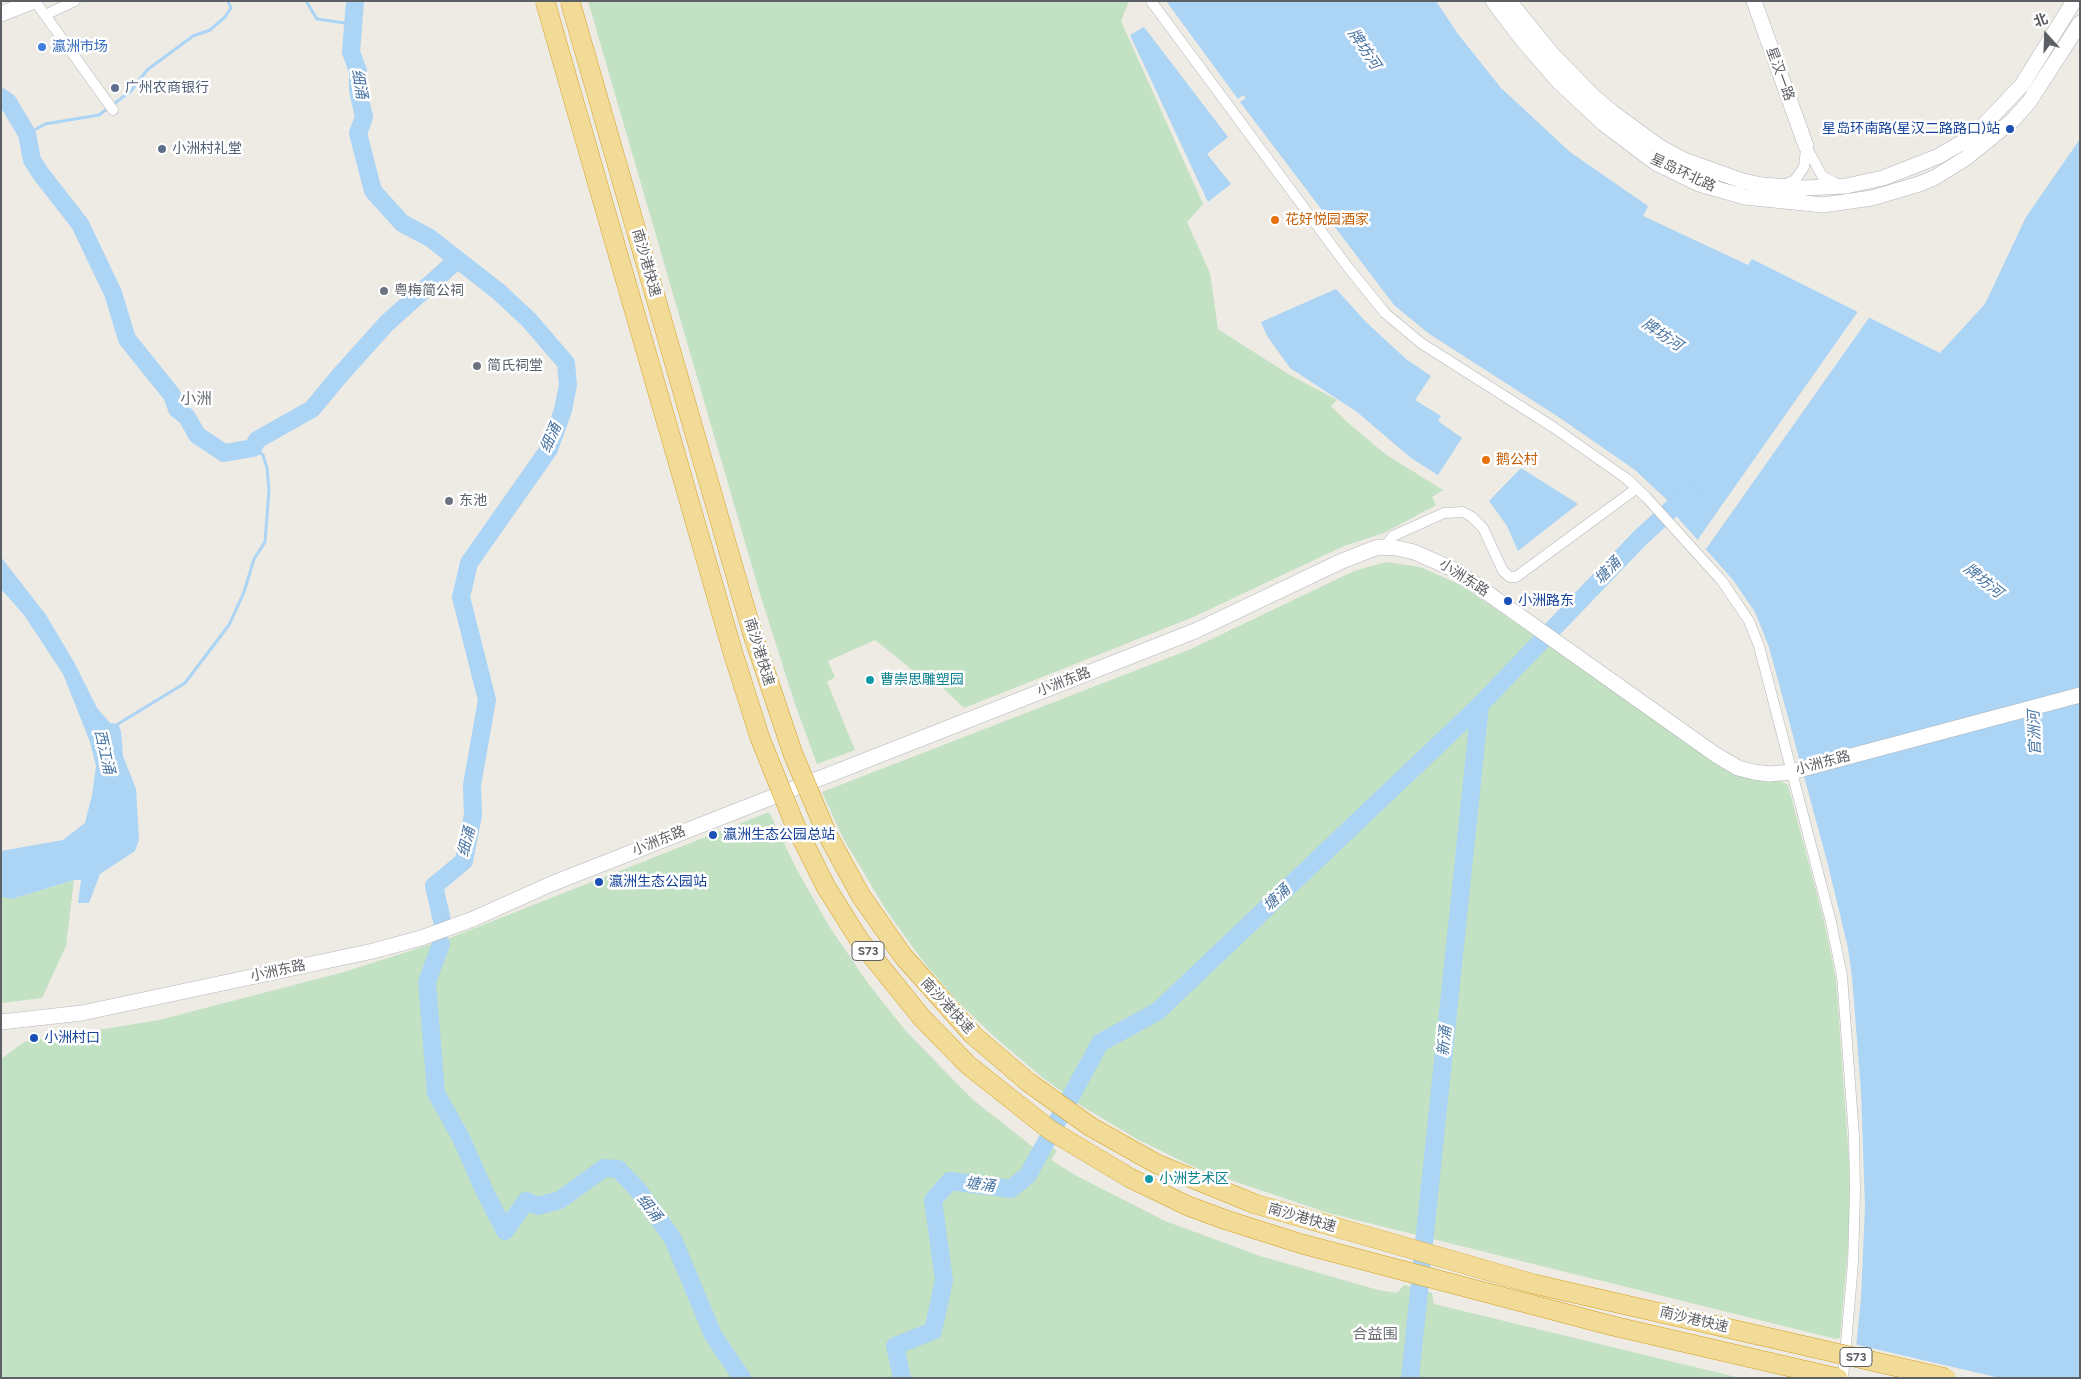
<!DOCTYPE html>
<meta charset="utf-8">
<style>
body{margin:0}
#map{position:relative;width:2081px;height:1379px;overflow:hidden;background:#edebe4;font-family:Figtree,"Noto Sans SC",sans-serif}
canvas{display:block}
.frame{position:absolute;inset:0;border:2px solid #5c5f63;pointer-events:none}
.north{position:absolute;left:2021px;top:10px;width:50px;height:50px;-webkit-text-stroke:4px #fff;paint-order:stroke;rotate:340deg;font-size:14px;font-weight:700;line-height:20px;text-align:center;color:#5c5f63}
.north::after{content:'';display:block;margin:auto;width:18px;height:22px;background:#5c5f63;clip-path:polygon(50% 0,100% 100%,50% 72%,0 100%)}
</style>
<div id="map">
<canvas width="2081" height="1379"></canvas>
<div class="frame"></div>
<div class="north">北</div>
</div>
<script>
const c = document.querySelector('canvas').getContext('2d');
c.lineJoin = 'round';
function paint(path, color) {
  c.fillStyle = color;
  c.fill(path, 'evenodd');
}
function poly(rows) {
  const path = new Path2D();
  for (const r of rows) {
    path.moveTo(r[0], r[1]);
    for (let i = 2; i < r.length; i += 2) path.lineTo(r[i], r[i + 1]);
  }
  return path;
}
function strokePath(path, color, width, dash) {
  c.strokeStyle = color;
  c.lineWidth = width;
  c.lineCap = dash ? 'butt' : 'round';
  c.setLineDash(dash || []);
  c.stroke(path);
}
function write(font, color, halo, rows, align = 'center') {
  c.font = font + ' Figtree,"Noto Sans SC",sans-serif';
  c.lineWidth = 5;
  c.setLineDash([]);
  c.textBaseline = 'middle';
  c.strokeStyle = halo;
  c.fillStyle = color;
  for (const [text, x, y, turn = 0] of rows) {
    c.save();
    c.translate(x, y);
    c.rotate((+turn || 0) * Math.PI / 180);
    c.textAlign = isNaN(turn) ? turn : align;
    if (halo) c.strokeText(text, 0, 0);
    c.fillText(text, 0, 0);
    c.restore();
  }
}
paint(poly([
 [588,1,1129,1,1121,21,1203,204,1187,222,1210,273,1218,329,1288,374,1337,400,1331,406,1346,421,1385,454,1443,490,1432,497,1436,505,1384,533,1344,546,1191,618,964,708,927,673,920,676,875,640,828,661,835,677,827,682,855,750,817,764,794,701,760,594],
 [1386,562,1420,567,1461,585,1732,773,1762,781,1781,781,1788,785,1824,921,1836,979,1850,1175,1849,1235,1840,1338,1836,1339,1328,1213,1198,1169,1137,1139,1080,1105,1043,1078,998,1040,957,1001,922,960,886,910,843,838,822,792,1191,649,1354,571],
 [769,812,797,870,829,926,867,982,905,1030,972,1099,1033,1147,1039,1140,1057,1151,1051,1160,1073,1174,1165,1221,1260,1256,1378,1290,1397,1293,1404,1285,1432,1293,1434,1304,1740,1378,1,1378,1,1059,24,1042,159,1020,344,972,447,939],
 [74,880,66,946,42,998,1,1003,1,897,12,899]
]), '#c3e1c3');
paint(poly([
 [1166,1,1436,1,1458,34,1501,88,1570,152,1648,206,1643,216,1748,265,1752,259,1940,353,1985,304,2026,217,2080,139,2080,1378,1853,1378,1861,1298,1865,1206,1861,1091,1852,977,1848,948,1828,865,1769,647,1755,612,1733,580,1671,510,1652,520,1666,507,1667,500,1635,470,1560,418,1428,333,1394,305,1240,102,1246,98,1243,95,1238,99],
 [1144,27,1228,137,1207,154,1231,184,1208,202,1130,35],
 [1336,289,1366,322,1406,359,1431,376,1415,400,1441,416,1438,421,1462,438,1438,475,1411,458,1357,412,1290,368,1267,336,1261,322],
 [1521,468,1578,504,1518,551,1507,526,1489,501],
 [1,557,46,615,74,662,97,708,110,723,118,724,121,731,123,756,136,789,139,840,135,851,100,874,89,903,78,903,81,880,74,880,12,899,1,897,1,851,63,840,85,823,92,795,96,766,90,742,63,674,24,615,1,589]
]), '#abd4f5');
paint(poly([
 [1859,310,1871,315,1706,549,1696,542],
 [1854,1344,2000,1378,1851,1378]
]), '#edebe4');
strokePath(poly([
 [306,1,317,19,352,24],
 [27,134,45,124,99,115,131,91,147,70,193,36,210,30,225,17,231,8,228,1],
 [118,724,185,683,229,625,244,592,254,559,265,542,269,490,267,468,263,455,253,448]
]), '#abd4f5', 3);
strokePath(poly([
 [355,1,351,52,358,71,358,90,364,117,358,133,373,191,402,223,430,238,499,292,529,320,566,363,568,385,563,410,549,449,469,563,461,597,487,700,472,785,473,815,464,861,434,886,443,925],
 [1,97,8,102,27,134,32,160,41,174,80,224,113,293,127,339,172,395,177,409,187,417,197,435,224,453,253,448,257,440,312,409,341,374,387,323,457,260],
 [441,944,427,982,436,1093,461,1138,484,1190,505,1231,526,1201,538,1206,560,1200,604,1168,618,1169,638,1190,673,1239,713,1335,742,1378],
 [902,1378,895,1346,933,1331,944,1280,933,1200,950,1181,1011,1189,1028,1175,1100,1043,1158,1011,1480,705,1640,538,1689,493],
 [1410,1378,1480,705]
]), '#abd4f5', 18);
const street = poly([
 [35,1,113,110],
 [1151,1,1347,266,1385,313,1421,343,1553,427,1627,479,1646,497,1722,581,1749,621,1759,646,1831,922,1842,976,1854,1136,1855,1191,1853,1263,1843,1378],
 [45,15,75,1],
 [1806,146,1822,176,1837,184],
 [1784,185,1795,180,1804,167,1806,149],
 [1385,547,1393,536,1444,513,1463,512,1472,517,1483,528,1503,571,1510,577,1516,577,1637,488]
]);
const secondary = poly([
 [1493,1,1520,37,1560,83,1603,123,1656,163,1699,184,1745,197,1823,205,1872,198,1919,184,1934,178,1966,158,2013,120,2029,102,2080,23],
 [1509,1,1552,54,1593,96,1613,113,1660,147,1684,160,1743,181,1762,185,1804,188,1846,186,1883,178,1939,156,1961,143,1982,127,2022,85,2074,1],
 [1754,1,1806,146],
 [1,14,34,1],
 [1,1022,82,1013,373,951,421,938,473,919,551,884,1195,631,1342,561,1378,547,1397,548,1414,552,1455,570,1716,755,1738,768,1754,772,1769,774,1791,772,2080,695]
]);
const highway = poly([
 [1760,1360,1838,1378]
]);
strokePath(street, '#b4b6b9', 11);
strokePath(secondary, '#b3b6ba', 16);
strokePath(highway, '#d79e19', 20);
strokePath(street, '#fff', 10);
strokePath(secondary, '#fff', 15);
strokePath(highway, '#f1db97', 19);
const highwayBridge = poly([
 [545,1,733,653,760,738,795,825,826,887,860,941,922,1018,968,1065,1050,1130,1130,1178,1188,1206,1226,1220,1302,1244,1613,1326,1760,1360],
 [570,1,752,632,793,754,827,834,861,896,903,956,973,1035,1028,1082,1091,1127,1157,1164,1255,1204,1534,1284,1946,1378]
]);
strokePath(highwayBridge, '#d79e19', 20, []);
strokePath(highwayBridge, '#f1db97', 19);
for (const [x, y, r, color] of [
 [42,47,5,"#3f7fe0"],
 [115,88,5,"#5c6f8a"],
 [2010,129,5,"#1a4fb4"],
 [162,149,5,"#5c6f8a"],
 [1275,220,5,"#e8710a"],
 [384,291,5,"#6b7280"],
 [477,366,5,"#6b7280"],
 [1486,460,5,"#e8710a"],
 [449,501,5,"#6b7280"],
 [1508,601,5,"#1a4fb4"],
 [870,680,5,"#0f9aa8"],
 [713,835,5,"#1a4fb4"],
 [599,882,5,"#1a4fb4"],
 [34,1038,5,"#1a4fb4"],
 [1149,1179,5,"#0f9aa8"]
]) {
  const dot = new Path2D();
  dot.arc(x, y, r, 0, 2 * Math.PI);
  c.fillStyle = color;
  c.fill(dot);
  strokePath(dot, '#fff', 2);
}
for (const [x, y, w] of [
 [868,951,32],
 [1856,1357,32]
]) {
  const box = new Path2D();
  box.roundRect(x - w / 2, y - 9.5, w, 19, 4);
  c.fillStyle = '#fff';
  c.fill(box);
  strokePath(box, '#5c5f63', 1);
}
write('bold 12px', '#5c5f63', null, [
 ["S73",868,951],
 ["S73",1856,1357]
]);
write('14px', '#366cbe', '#fff', [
 ["瀛洲市场",52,47]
], 'left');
write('14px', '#5c5f63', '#fff', [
 ["星汉一路",1780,74,70],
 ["星岛环北路",1683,173,25],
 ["南沙港快速",646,263,74],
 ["小洲东路",1464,578,33],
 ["南沙港快速",759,652,73],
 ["小洲东路",1064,682,-21],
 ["小洲东路",1823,763,-15],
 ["小洲东路",659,841,-22],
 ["小洲东路",278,971,-12],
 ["南沙港快速",947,1006,47],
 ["南沙港快速",1302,1218,16],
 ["南沙港快速",1694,1320,13]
]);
write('14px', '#4e5e75', '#fff', [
 ["广州农商银行",125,88],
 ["小洲村礼堂",172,149]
], 'left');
write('14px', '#164399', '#fff', [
 ["星岛环南路(星汉二路路口)站",2000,129,"right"],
 ["小洲路东",1518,601],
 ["瀛洲生态公园总站",723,835],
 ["瀛洲生态公园站",609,882],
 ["小洲村口",44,1038]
], 'left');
write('14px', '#c56008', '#fff', [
 ["花好悦园酒家",1285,220],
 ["鹅公村",1496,460]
], 'left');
write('14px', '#5b616d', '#fff', [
 ["粤梅简公祠",394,291],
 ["简氏祠堂",487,366],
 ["东池",459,501]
], 'left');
write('14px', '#0d838f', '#fff', [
 ["曹崇思雕塑园",880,680],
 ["小洲艺术区",1159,1179]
], 'left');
write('italic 15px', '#4b76a5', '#fff', [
 ["牌坊河",1364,49,56],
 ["细涌",359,84,80],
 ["牌坊河",1662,335,34],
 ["细涌",551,438,-66],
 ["塘涌",1608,571,-46],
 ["牌坊河",1983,581,39],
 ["官洲河",2035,733,-92],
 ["西江涌",104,752,77],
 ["细涌",467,842,-76],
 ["塘涌",1277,898,-43],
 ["新涌",1445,1041,-84],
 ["塘涌",980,1185,8],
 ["细涌",649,1208,51]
]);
write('15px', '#6d7175', '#fff', [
 ["合益围",1375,1335]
]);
write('16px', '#6d7175', '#fff', [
 ["小洲",196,399]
]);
</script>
